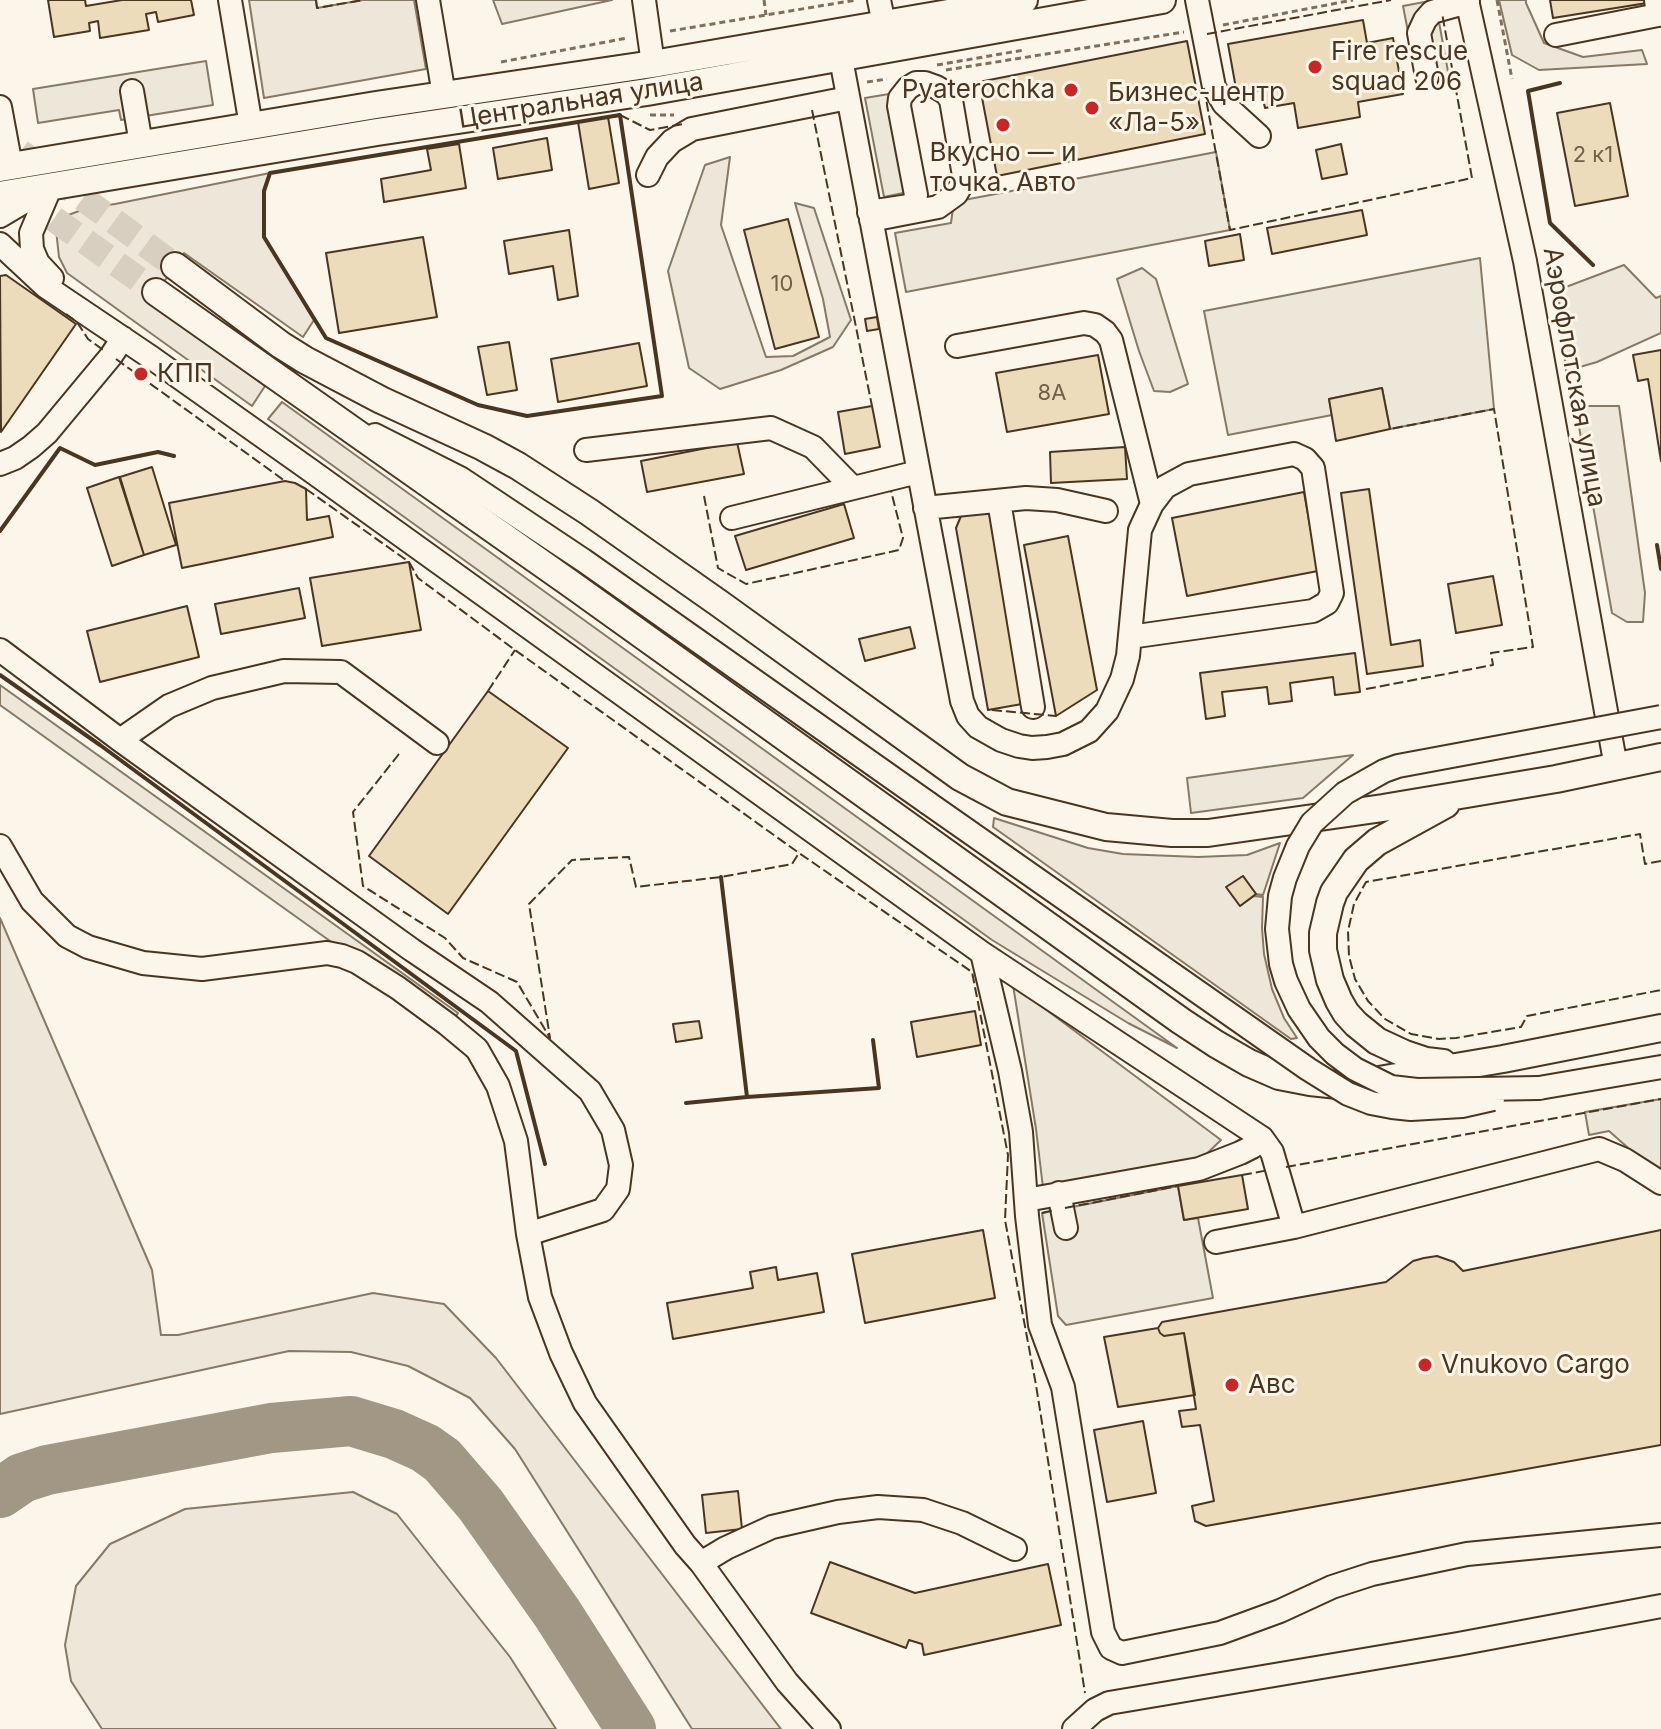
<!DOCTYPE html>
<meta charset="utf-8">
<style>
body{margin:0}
canvas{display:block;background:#fbf6e9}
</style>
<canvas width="1661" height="1729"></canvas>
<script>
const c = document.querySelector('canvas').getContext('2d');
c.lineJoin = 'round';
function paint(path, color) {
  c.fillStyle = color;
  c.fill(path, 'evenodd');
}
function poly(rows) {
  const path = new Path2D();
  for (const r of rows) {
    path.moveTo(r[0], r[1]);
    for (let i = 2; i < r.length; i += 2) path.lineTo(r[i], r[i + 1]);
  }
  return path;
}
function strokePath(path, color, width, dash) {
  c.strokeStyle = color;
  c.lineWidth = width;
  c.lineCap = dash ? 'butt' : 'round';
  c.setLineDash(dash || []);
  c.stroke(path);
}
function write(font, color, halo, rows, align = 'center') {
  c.font = font + ' Inter,sans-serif';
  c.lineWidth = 6;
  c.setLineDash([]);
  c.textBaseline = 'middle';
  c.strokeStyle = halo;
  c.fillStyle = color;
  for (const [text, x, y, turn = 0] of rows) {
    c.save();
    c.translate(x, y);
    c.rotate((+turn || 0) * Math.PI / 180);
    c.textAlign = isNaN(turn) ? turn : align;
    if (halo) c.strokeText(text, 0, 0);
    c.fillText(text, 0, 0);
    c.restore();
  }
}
const green = poly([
 [249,0,316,0,317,8,363,0,414,0,426,69,264,98,249,0],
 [493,0,612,0,502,24,493,0],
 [1499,0,1526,0,1526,3,1544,43,1583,57,1642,50,1647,64,1539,70,1512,55,1499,0],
 [730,157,721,225,766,357,793,356,830,337,823,299,795,203,814,208,851,320,833,347,781,370,720,389,689,368,668,271,705,165,730,157],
 [270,173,264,191,264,237,314,320,303,337,184,253,150,302,265,386,252,406,67,273,59,257,56,230,63,217,87,208,115,204,270,173],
 [1624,265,1656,298,1661,296,1661,333,1597,362,1566,371,1558,290,1624,265],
 [1142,268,1156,279,1188,384,1170,392,1154,391,1139,351,1117,279,1142,268],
 [282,402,1177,1048,1128,1023,992,940,268,419,282,402],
 [1585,406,1619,406,1645,593,1643,622,1627,622,1612,613,1578,421,1585,406],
 [0,685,458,1013,448,1029,330,941,0,705,0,685],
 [994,818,1088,848,1123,854,1198,857,1247,855,1280,843,1263,895,1256,894,1243,876,1227,888,1240,906,1254,896,1263,897,1262,928,1264,954,1272,989,1284,1018,1297,1038,1291,1039,993,827,994,818],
 [0,918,152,1270,161,1335,178,1335,373,1293,444,1304,496,1358,781,1729,692,1729,515,1449,470,1398,408,1366,351,1352,289,1351,0,1414,0,918],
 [353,1492,397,1514,510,1657,556,1729,102,1729,71,1681,65,1645,76,1586,110,1544,185,1509,353,1492]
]);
paint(green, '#ede6d9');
strokePath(green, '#887966', 2);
const parking = poly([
 [1435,0,1449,77,1418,83,1403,6,1435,0],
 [206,61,213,105,121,120,119,110,38,123,33,89,206,61],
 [889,94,908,192,884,197,865,98,889,94],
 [1216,152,1230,230,906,292,895,233,951,223,953,208,964,200,1216,152],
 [1480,258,1494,409,1390,429,1382,388,1329,399,1332,415,1228,435,1204,311,1480,258],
 [1353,755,1303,798,1191,813,1187,778,1353,755],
 [1013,985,1221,1140,1194,1166,1043,1188,1036,1129,1013,985],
 [1661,1099,1661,1177,1609,1131,1589,1135,1585,1112,1661,1099],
 [1178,1186,1184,1220,1198,1218,1213,1298,1066,1325,1058,1316,1042,1213,1178,1186]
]);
paint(parking, '#ede7d9');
strokePath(parking, '#887966', 2);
strokePath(poly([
 [0,1493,22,1478,47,1470,271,1428,351,1421,394,1434,425,1448,442,1460,480,1504,557,1613,631,1729]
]), '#a29684', 50);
const building = poly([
 [48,0,85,0,86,6,122,0,191,0,194,15,158,22,156,12,146,14,149,30,100,38,98,21,89,23,90,31,54,37,48,0],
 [1550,0,1647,0,1647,3,1553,18,1550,0],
 [1363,20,1367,43,1393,38,1403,94,1358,102,1360,117,1298,128,1294,103,1265,108,1261,90,1237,94,1228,44,1363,20],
 [1187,41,1205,134,997,176,979,82,1187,41],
 [1610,103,1628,196,1575,206,1557,113,1610,103],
 [608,117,619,183,589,189,578,122,608,117],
 [547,138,552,170,498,179,493,148,547,138],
 [459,144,466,188,384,202,381,179,431,170,427,149,459,144],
 [1341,144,1347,174,1322,179,1316,150,1341,144],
 [1362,210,1367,235,1272,254,1267,228,1362,210],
 [788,219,819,337,775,349,744,230,788,219],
 [569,230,578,296,558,300,553,266,509,274,504,241,569,230],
 [1240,234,1244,260,1209,266,1205,241,1240,234],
 [423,237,437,317,339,333,326,253,423,237],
 [6,275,76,324,1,432,0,276,6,275],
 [877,317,879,329,867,331,865,319,877,317],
 [509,342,517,390,487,395,478,347,509,342],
 [639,343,647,386,558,402,551,359,639,343],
 [1661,350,1661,461,1648,379,1638,381,1633,355,1661,350],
 [1098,355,1109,414,1007,432,996,373,1098,355],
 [1382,388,1390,429,1336,441,1329,399,1382,388],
 [872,406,880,447,845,454,838,412,872,406],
 [737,442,744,474,647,492,641,461,737,442],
 [1125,447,1127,479,1051,483,1050,452,1125,447],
 [152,467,176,545,144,555,120,477,152,467],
 [119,477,144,555,112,566,87,488,119,477],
 [285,481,295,483,306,489,307,520,329,516,333,537,182,568,169,503,285,481],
 [1369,489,1391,645,1420,640,1423,666,1367,674,1341,493,1369,489],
 [1304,492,1318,571,1187,596,1172,518,1304,492],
 [844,504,854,538,746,570,735,536,844,504],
 [989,511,1022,704,988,710,956,528,961,516,989,511],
 [1068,536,1097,690,1056,716,1024,545,1068,536],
 [409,562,421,630,322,646,310,578,409,562],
 [1493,576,1502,625,1456,633,1448,584,1493,576],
 [299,588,305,618,221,634,215,604,299,588],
 [187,606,199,657,100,682,87,631,187,606],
 [910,627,915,648,865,661,859,639,910,627],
 [1355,653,1360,692,1335,695,1333,677,1290,683,1292,701,1269,704,1267,687,1222,692,1225,716,1206,719,1200,673,1355,653],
 [488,691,568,748,448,914,369,856,488,691],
 [1243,876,1256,894,1240,906,1226,887,1243,876],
 [975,1011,981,1045,917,1057,911,1022,975,1011],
 [699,1021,702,1038,676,1042,673,1024,699,1021],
 [1242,1175,1248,1209,1184,1220,1178,1186,1242,1175],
 [983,1230,995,1298,865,1323,852,1254,983,1230],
 [1661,1230,1661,1445,1206,1526,1195,1521,1192,1506,1214,1501,1200,1425,1182,1427,1179,1411,1196,1409,1184,1333,1164,1336,1160,1333,1158,1328,1162,1322,1386,1282,1413,1261,1424,1258,1437,1256,1454,1262,1463,1271,1661,1230],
 [776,1267,778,1280,817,1273,824,1312,673,1339,667,1303,753,1288,750,1272,776,1267],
 [1158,1328,1160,1333,1164,1336,1184,1333,1195,1395,1118,1407,1104,1337,1158,1328],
 [1143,1421,1156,1493,1107,1502,1094,1430,1143,1421],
 [738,1491,742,1529,706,1533,702,1495,738,1491],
 [830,1562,915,1593,1048,1564,1061,1625,924,1655,922,1644,909,1640,906,1648,811,1613,830,1562]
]);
paint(building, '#ecdcbc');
strokePath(building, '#4a3520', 2);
strokePath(poly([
 [20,152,175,266],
 [22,196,156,292]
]), '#d8cfc1', 26, [26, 13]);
const minor = poly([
 [230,0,251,126],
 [428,0,444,95],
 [644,0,653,64],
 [879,0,884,24],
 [1197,0,1214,87,1224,104,1259,136],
 [1467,0,1525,261,1616,767],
 [1556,35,1658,15,1656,0],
 [838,43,962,701,968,716,978,727,1001,740,1019,746,1032,748,1047,747,1063,744,1089,731,1107,711,1122,679,1128,656,1140,530,1152,504,1165,487,1189,474,1294,454,1305,459,1313,468,1332,593,1327,603,1313,611,1130,637],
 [1427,77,1419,33,1425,20,1432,12,1468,2],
 [132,91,141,144],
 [0,107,11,166],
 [648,175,657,157,672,141,692,129,848,98],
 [51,186,31,233,32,249,38,263,52,278],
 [869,212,909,206,914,203,916,195,899,106,900,98,908,88,916,83,925,83,936,87,946,93,951,100,964,176,962,184,956,194,938,207,871,220],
 [0,216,44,190],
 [0,244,45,286,152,358,310,470,982,953,1262,1138,1272,1152,1294,1227],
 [957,346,1084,323,1095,325,1105,332,1111,340,1152,504],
 [375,435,460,478,583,560,928,803],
 [586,450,771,428,813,447,853,488],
 [0,464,15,458,31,447,47,433,111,356,123,338],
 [999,501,1033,707],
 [925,508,1026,498,1057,500,1106,511],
 [732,518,918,472],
 [0,650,120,740,412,950,489,1002,590,1091,613,1130,621,1165,618,1189,603,1210,528,1234],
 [120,740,169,706,212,688,284,671,341,672,437,743],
 [0,846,32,901,67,936,88,947,143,963,202,969,327,953,342,956,357,962,398,988,447,1024,477,1049,498,1086,516,1141,528,1234,540,1297,561,1353,585,1403,685,1545,701,1563,787,1682,829,1729],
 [982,953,1010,1071,1021,1132,1027,1216,1040,1325,1063,1387,1103,1632,1111,1648,1122,1653,1220,1633,1280,1611,1332,1587,1372,1574,1467,1554,1661,1535],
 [1539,1088,1661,1067],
 [1059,1193,1066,1228],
 [1026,1200,1199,1169,1240,1153,1252,1147,1262,1138],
 [1216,1242,1294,1227,1599,1149,1625,1160,1661,1183],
 [701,1563,726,1548,772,1527,838,1512,878,1507,923,1510,962,1523,1015,1549],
 [1074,1729,1095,1710,1109,1703,1458,1644,1661,1606]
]);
const major = poly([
 [0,168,376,105,653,64,1024,0],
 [0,195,377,132,647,92,1162,0],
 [175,266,281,345,305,360,381,400,483,447,518,466,589,512,720,604,960,777,1007,802,1106,827,1172,833,1208,833,1383,808,1556,779,1661,757],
 [156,292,571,584,1181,1021,1216,1044,1249,1063,1279,1076,1310,1082,1338,1085,1367,1082,1503,1059,1661,1028],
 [1443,1063,1426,1061,1405,1054,1377,1041,1356,1024,1346,1013,1339,1001,1330,980,1323,950,1323,933,1330,903,1334,892,1356,860,1377,842,1446,804]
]);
strokePath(minor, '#4a3520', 26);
strokePath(major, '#4a3520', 30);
strokePath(poly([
 [764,0,766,15],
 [1497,0,1512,79],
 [1223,25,1353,0],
 [670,31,856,0],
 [501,62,627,38],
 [937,65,1024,50],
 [946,70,1184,32],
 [867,82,887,79],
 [650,115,674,115]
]), '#7f6f5c', 3, [6, 4]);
strokePath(minor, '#fbf6e9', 22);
strokePath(major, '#fbf6e9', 26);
const minorBridge = poly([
 [928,803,1308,1069,1348,1094,1371,1103,1392,1107,1411,1109,1462,1106,1493,1099],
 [1539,1088,1417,1090,1391,1087,1355,1069,1335,1054,1319,1038,1299,1009,1286,981,1281,964,1277,929,1280,896,1285,878,1298,846,1312,823,1345,793,1384,771,1398,766,1661,717]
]);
strokePath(minorBridge, '#4a3520', 26, []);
strokePath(minorBridge, '#fbf6e9', 22);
strokePath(poly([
 [316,0,317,8,363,0],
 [1207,34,1391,0],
 [1204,88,1230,230,1472,178,1442,13],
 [812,110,872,406],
 [620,115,650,130,683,124],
 [66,314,77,322,88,339,106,352],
 [116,359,285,481],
 [306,489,409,562,418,578,515,650,799,853,972,972,1008,1155,1005,1220,1036,1385,1085,1693],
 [704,496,718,568,746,584,899,550,903,538,891,491],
 [1366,689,1493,665,1491,653,1533,647,1494,409,1390,429],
 [488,691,515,650],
 [992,710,1056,716],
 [399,754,353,812,363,886,445,938,463,958,517,982,550,1038,529,904,572,860,629,857,636,887,721,877,792,864,799,853],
 [1661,861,1645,864,1640,834,1366,882,1354,904,1348,931,1349,956,1355,979,1368,1001,1385,1019,1411,1034,1439,1039,1456,1038,1521,1027,1527,1016,1661,990],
 [1286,1167,1661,1099],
 [1242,1175,1269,1170],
 [1065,1208,1178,1186],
 [1042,1213,1055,1210]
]), '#4a3520', 2, [10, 4]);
strokePath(poly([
 [1560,83,1528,91,1550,223,1593,265],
 [620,115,662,396,527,416,478,405,326,338,264,237,264,191,270,173,620,115],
 [0,531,60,448,95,465,158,452,174,456],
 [1657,545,1661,569],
 [0,675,100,745,516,1051,545,1164],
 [721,877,747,1097],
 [686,1103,747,1097,879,1088,873,1040]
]), '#4a3520', 4);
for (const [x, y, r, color] of [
 [1315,67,8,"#c62828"],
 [1071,90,8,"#c62828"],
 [1092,108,8,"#c62828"],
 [1003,125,8,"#c62828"],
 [141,374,8,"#c62828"],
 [1425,1365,8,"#c62828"],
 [1232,1385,8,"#c62828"]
]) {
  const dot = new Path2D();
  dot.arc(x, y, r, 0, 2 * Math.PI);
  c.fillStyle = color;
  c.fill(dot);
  strokePath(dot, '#fbf6e9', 3);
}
write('22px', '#725f47', null, [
 ["2 к1",1593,155],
 ["10",782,284],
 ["8А",1052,393]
]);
write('26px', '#4a3520', '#fbf6e9', [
 ["Fire rescue",1331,52],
 ["squad 206",1331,82],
 ["Pyaterochka",1055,90,"right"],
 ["Бизнес-центр",1108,93],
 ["«Ла-5»",1108,123],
 ["Вкусно — и",1003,153,"center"],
 ["точка. Авто",1003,183,"center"],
 ["КПП",157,374],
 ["Vnukovo Cargo",1441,1365],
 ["Авс",1248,1385]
], 'left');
write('26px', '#4a3520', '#fbf6e9', [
 ["Центральная улица",581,101,-9],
 ["Аэрофлотская улица",1574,377,80]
]);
</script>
